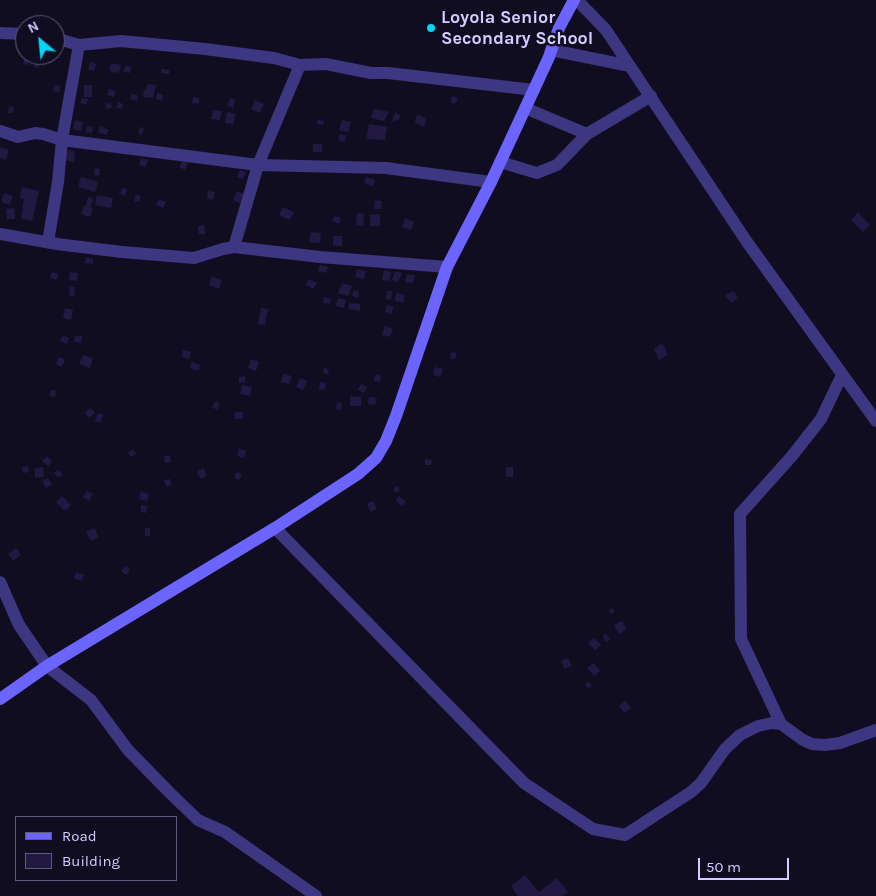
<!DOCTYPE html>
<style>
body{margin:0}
#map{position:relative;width:876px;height:896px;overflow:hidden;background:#110d21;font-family:Karla,sans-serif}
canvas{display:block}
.legend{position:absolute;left:15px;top:816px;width:162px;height:65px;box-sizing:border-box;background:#110d21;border:1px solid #5f5a7a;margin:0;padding:6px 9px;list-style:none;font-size:15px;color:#d4cdff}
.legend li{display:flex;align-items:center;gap:10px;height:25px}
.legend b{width:25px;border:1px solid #5f5a7a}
.north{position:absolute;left:15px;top:15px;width:50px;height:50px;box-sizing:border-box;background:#110d21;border:1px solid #5f5a7a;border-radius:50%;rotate:332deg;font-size:14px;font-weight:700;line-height:20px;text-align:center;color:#d4cdff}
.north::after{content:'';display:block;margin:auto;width:18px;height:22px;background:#00d7f8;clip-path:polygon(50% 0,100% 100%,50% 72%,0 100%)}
.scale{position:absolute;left:698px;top:858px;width:91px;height:22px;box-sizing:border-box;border:2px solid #d4cdff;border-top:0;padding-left:6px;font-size:15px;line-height:18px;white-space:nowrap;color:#d4cdff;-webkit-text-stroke:4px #110d21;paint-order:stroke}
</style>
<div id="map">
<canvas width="876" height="896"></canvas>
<ul class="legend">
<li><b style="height:6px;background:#6c64ff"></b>Road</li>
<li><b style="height:14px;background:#221942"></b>Building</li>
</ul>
<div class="north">N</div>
<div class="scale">50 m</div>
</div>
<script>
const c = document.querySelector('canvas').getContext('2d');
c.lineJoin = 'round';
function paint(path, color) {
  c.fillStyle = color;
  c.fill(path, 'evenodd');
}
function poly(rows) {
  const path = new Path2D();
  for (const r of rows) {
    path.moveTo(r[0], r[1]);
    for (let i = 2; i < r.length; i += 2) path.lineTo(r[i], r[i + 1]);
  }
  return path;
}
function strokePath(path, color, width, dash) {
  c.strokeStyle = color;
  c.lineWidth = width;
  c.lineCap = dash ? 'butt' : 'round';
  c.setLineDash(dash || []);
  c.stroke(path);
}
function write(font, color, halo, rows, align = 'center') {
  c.font = font + ' Karla,sans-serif';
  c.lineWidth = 5;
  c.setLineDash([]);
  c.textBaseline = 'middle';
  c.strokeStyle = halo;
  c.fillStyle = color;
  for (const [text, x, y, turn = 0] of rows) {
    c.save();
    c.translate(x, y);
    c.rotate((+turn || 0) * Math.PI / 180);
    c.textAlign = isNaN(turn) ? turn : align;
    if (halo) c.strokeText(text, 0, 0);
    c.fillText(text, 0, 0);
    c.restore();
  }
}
paint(poly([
 [25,57,29,58,28,65,23,64],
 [35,60,40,60,39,68,34,67],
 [90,62,96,64,94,71,88,69],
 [111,63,121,65,119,73,109,71],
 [125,66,131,67,130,73,123,72],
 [161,69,169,70,169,74,161,73],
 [148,84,156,85,153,98,143,97,144,90,146,90],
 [55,85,60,86,59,92,53,91],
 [84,85,92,85,92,97,84,97],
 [109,89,116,91,114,97,107,95],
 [157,93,163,95,162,101,156,99],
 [132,94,138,96,137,101,130,99],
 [452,96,458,98,455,104,450,102],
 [193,97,199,98,199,104,192,103],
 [82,98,88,99,86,105,80,103],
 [230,98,235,100,233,108,227,106],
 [255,100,264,104,260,113,251,109],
 [118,102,123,104,122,109,116,108],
 [111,103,112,108,106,109,105,104],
 [9,106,14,107,13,113,8,113],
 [374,109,389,112,384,121,371,118],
 [213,110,222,111,220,120,211,119],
 [227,112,236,114,233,124,225,123],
 [395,112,401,116,398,120,392,121],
 [417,114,426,118,424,127,415,123],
 [318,119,324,121,323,125,317,124],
 [75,120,83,122,81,131,73,129],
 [342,120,351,122,348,132,339,130],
 [369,124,387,127,385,140,366,139],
 [87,126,93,127,92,133,86,132],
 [100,126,109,130,106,135,98,132],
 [140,127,144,128,142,135,138,133],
 [340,134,346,136,344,142,338,140],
 [313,144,322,144,322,152,313,152],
 [0,147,9,150,6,160,0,158],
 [67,150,75,151,74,162,65,160],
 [141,158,148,160,146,167,139,165],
 [182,161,188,163,185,170,179,167],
 [95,168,100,169,99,176,94,175],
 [240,170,246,172,243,179,237,177],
 [81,177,98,182,95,192,78,187],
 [366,177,375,180,373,186,364,183],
 [22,187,39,191,32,221,21,219,24,199,20,198],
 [122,188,127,189,125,196,120,194],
 [208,191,215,192,213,200,207,199],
 [237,191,244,194,240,203,233,200],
 [4,193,13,196,10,205,1,202],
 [97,195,113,198,111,208,95,205],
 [136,195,141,196,139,202,134,201],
 [88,197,93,198,91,207,86,206,93,208,90,217,81,214,84,206,86,206],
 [159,199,166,202,163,208,156,205],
 [375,200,382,201,381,209,374,209],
 [283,207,294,212,290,220,279,215],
 [14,208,15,219,7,219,6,209],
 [858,212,870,225,863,232,851,220],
 [357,213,364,214,363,226,356,225],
 [380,214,380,226,370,226,370,215],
 [335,216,341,218,339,224,332,221],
 [405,218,414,222,411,230,402,227],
 [204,225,205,234,199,234,198,226],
 [311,232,321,233,320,243,309,242],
 [333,236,342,236,342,246,333,246],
 [86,257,93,259,93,264,85,263],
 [320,265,328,267,326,273,318,271],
 [357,269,366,271,364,279,355,277],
 [384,270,391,272,389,281,382,280],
 [395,271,402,273,398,282,392,280],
 [52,272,58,274,57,280,50,278],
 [70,272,78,273,77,281,69,280],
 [407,274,415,275,413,283,405,282],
 [212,277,222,280,219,289,209,285],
 [309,279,317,283,313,289,306,285],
 [342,283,352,286,348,296,338,293],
 [74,286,75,296,70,296,69,287],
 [354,290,359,292,358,298,352,296],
 [387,291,392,291,391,300,386,299],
 [734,291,738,298,731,303,725,295],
 [396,293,405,295,403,303,395,301],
 [324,297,331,299,330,304,323,303],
 [338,298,346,300,344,308,336,306],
 [349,303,360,304,360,311,348,309],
 [387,305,394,307,391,314,385,312],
 [65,308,73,310,71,320,63,318],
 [261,308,268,309,265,325,258,324],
 [385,326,393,329,390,337,382,335],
 [63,335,69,338,67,344,60,341],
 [75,336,82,336,81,343,74,342],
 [662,343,668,355,659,360,654,349],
 [183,350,191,352,189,359,182,357],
 [451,352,457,353,455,359,450,358],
 [83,355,93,358,90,368,79,364],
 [59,357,65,360,61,367,56,364],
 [251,359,259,362,256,371,248,368],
 [192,362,200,365,198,371,190,368],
 [435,367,443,369,440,377,433,375],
 [324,368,329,369,328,374,323,373],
 [283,374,292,376,289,384,281,382],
 [376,374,381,376,380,382,374,381],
 [245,376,245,382,239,383,239,377],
 [300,378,307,381,303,390,296,387],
 [320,382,326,383,325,390,319,389],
 [361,384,367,387,364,393,358,390],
 [242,385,252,387,250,396,240,394],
 [51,390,56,391,55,397,49,396],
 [350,396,361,397,361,406,350,406],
 [369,397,377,398,375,405,368,404],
 [216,401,220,404,217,410,212,407],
 [337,402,342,403,341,410,336,409],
 [90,408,95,413,89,418,85,413],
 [235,412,243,412,243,419,235,419],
 [98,413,103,415,100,423,95,421],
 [133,449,136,454,130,457,128,452],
 [239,449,246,451,244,458,237,456],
 [47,456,52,462,48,466,42,461],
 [164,456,170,456,171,462,165,463],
 [425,459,432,460,431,465,425,465],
 [28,466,29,472,23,473,22,467],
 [43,467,44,477,35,478,35,468],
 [506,467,513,467,513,477,506,477],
 [203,468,207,475,201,479,197,472],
 [59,470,63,475,58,478,54,473],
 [237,472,242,474,239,480,234,478],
 [48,478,52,485,46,488,42,481],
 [170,479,172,485,166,487,164,480],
 [396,486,400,488,398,493,393,491],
 [87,491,93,494,89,501,83,497],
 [141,491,149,494,147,501,139,499],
 [62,496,71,505,65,511,56,502],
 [399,496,406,502,402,506,396,501],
 [373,501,377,509,371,512,367,504],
 [141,505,147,506,146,513,141,512],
 [94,528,99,537,91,541,86,532],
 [145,528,150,528,150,536,145,536],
 [16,548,21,555,13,561,8,554],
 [126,566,130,570,126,575,121,571],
 [76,572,84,575,82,581,74,578],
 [613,608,615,612,611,614,608,610],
 [622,621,626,629,619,634,614,625],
 [606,634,610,640,606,642,603,636],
 [594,638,601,645,595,650,588,643],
 [568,658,572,666,565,669,561,661],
 [594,663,600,671,594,676,587,668],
 [588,681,592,686,588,689,585,684],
 [625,701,631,708,624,713,619,706],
 [525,875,539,892,557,878,568,892,562,896,518,896,511,886]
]), '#221942');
strokePath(poly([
 [577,0,606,30,747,242,876,421],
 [0,33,25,34],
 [55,38,79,45,121,41,205,49,274,58,300,65,326,64,371,73,388,73,534,90],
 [551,50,630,66],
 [525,108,587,134],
 [0,131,18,137,35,133,43,134,62,140,258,165,386,168,491,182],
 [500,162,537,173,557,165,587,134,651,96],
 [0,234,57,244,122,252,194,258,223,249,234,247,320,257,447,267],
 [48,242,58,182,62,140,79,45],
 [234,247,258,165,300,65],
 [275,528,524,783,593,829,625,835,691,792,701,783,725,749,740,735,758,726,772,723,781,724,803,740,812,744,825,745,840,743,876,730],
 [0,582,19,625,47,666,91,700,128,750,170,793,198,820,225,832,316,896],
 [781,724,741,639,740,514,792,456,821,419,842,375]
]), '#3c3780', 12);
strokePath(poly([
 [0,699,47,666,275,528,358,474,376,458,386,441,396,416,447,267,491,182,549,57,559,28,574,0]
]), '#6c64ff', 12);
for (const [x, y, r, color] of [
 [431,28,5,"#00d7f8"]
]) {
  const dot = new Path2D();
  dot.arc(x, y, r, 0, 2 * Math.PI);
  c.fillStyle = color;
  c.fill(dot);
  strokePath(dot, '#110d21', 2);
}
write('bold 18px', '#d4cdff', '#110d21', [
 ["Loyola Senior",441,18],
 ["Secondary School",441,39]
], 'left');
</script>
